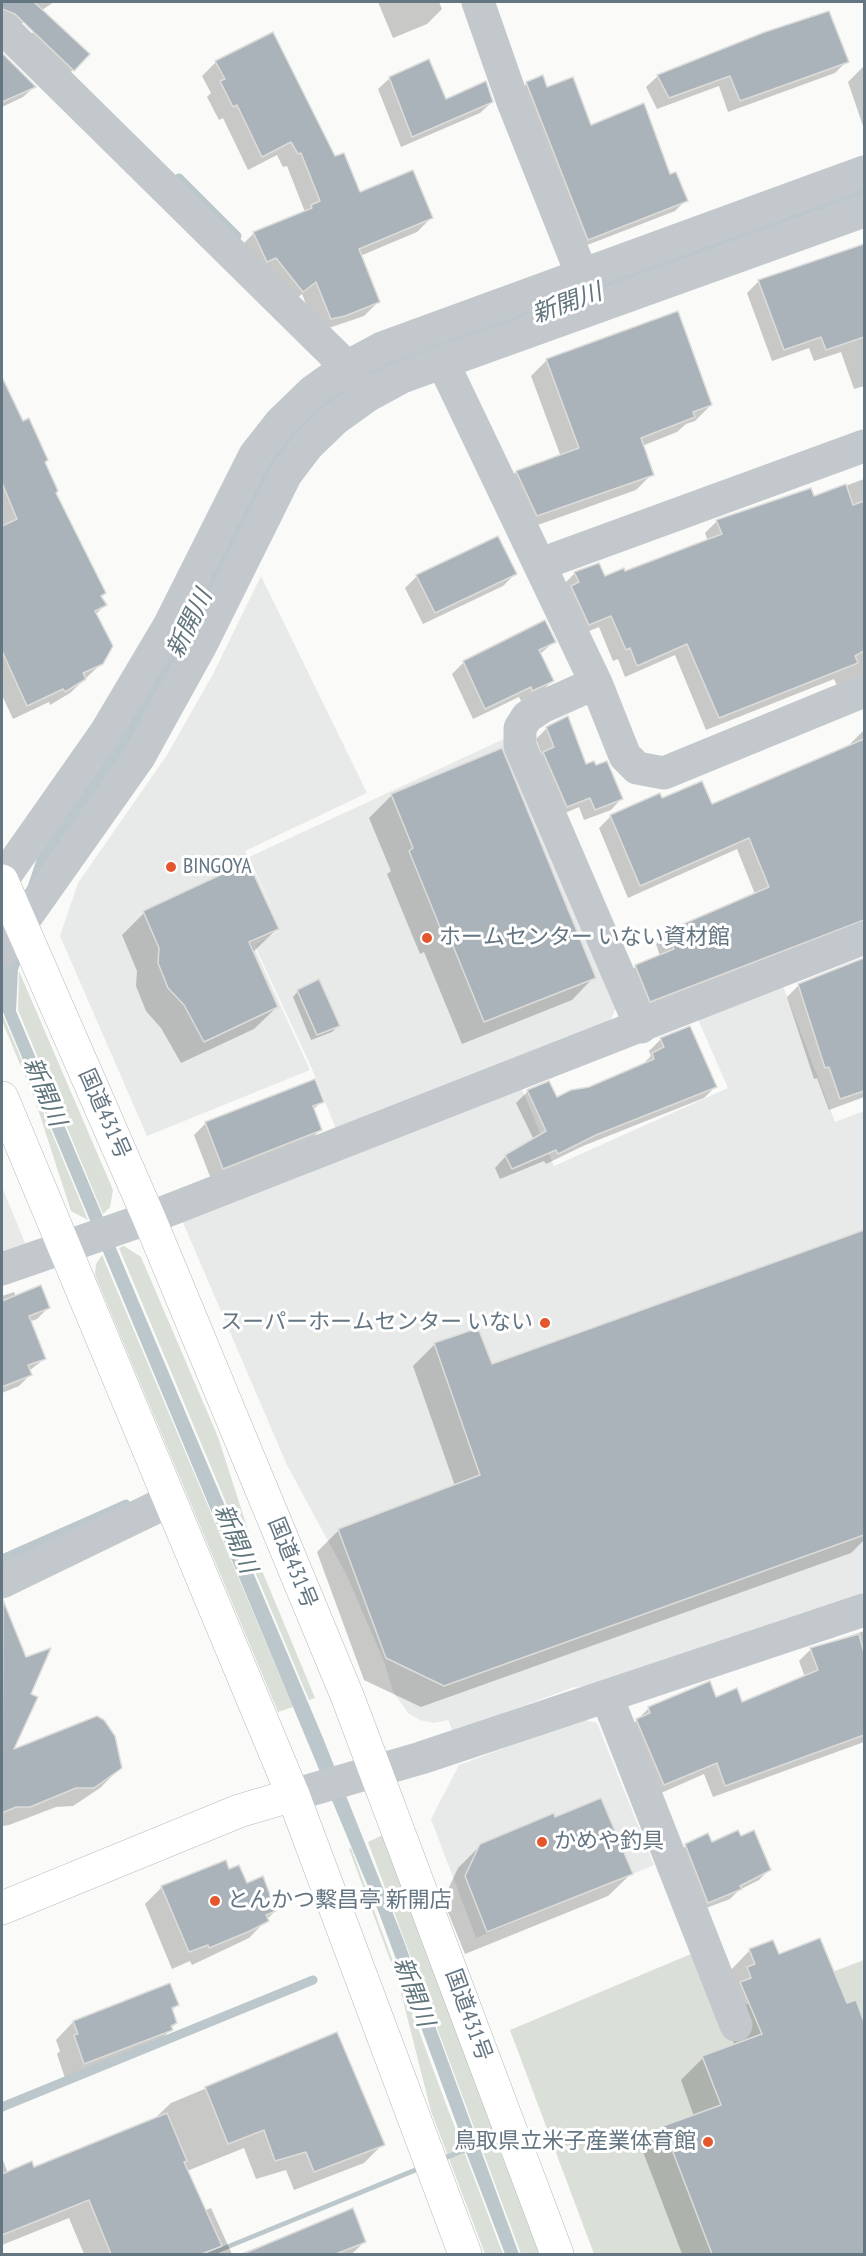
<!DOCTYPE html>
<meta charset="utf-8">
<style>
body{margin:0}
#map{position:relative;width:866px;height:2256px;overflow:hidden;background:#fafaf8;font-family:"PT Sans Narrow",sans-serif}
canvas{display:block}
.frame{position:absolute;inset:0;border:3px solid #657683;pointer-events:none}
</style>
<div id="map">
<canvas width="866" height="2256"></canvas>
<div class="frame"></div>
</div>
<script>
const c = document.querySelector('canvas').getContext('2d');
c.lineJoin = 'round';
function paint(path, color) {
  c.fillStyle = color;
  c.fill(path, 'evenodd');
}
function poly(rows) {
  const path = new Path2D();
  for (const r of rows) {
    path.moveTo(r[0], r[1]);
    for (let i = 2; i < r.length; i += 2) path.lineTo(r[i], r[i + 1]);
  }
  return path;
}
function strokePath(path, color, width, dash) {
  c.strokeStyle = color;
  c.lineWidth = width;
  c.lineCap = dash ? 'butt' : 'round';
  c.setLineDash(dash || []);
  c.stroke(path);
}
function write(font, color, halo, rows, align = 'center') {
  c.font = font + ' "PT Sans Narrow","Noto Sans JP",sans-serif';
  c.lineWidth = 6;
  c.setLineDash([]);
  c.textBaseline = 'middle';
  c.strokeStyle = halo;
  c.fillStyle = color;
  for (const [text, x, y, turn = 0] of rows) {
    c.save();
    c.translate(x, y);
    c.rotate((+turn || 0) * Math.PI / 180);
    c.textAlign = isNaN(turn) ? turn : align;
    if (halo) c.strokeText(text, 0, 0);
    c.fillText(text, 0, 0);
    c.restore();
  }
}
paint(poly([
 [261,576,367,793,245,851,278,922,249,857,504,739,616,1008,605,1032,340,1139,312,1069,254,944,282,930,252,943,310,1070,147,1136,60,936,78,883,167,755,213,674],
 [781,981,835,1122,864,1111,864,1599,619,1685,574,1687,453,1732,448,1720,434,1723,420,1720,409,1714,393,1692,385,1664,347,1576,287,1465,181,1218,521,1087,554,1166,728,1088,696,1015],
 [2,1187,28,1250,2,1260],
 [582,1719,597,1723,654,1865,476,1938,431,1819,459,1765]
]), '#e8e9e9');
paint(poly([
 [19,971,113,1190,110,1207,103,1214,18,1010],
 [2,1013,88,1220,71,1211,35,1100,2,1021],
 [124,1246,141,1257,218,1437,258,1561,315,1698,309,1700,119,1248],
 [102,1255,293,1707,278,1712,95,1275,96,1264],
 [383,1835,540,2254,521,2254,368,1842],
 [351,1848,446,2104,503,2254,485,2254,431,2111,398,1981,349,1849],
 [691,1954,715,2013,748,2004,864,1960,864,2254,594,2254,510,2030]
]), '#dadfd7');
paint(poly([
 [864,182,864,202,342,401,169,683,55,859,18,970,16,1011,323,1738,402,1936,519,2254,505,2254,466,2152,216,2254,204,2254,465,2147,379,1913,3,1012,2,963,39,852,251,481,301,414,383,358]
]), '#bbc7cb');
paint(poly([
 [2,2,54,2,12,30,2,21],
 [378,2,439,2,442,9,427,24,393,38],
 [814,15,847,61,835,73,728,112,719,86,657,109,646,87,658,76],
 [53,21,88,54,67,76,27,36],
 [2,55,34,87,23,97,2,107],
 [216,62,334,158,359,194,431,218,417,232,360,256,378,302,364,316,317,332,302,294,288,305,240,247,254,233,305,212,287,166,283,167,277,155,248,170,223,118,219,120,207,97,211,93,202,76],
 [864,66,864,129,848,82],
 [390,78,446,101,492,102,480,113,401,147,378,89],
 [527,83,546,89,590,127,669,176,686,200,675,211,577,249,516,94],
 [864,245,864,386,854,389,841,352,814,361,809,348,772,361,747,293,759,281],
 [547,360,711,405,695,421,686,424,677,432,642,446,652,474,636,490,521,531,500,488,516,472,561,457,531,376],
 [4,386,105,593,100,597,105,605,95,615,102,663,70,693,50,705,49,702,13,719,2,695,2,388],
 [864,479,864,680,838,688,834,679,706,730,675,655,625,677,618,659,613,661,599,627,577,636,563,585,575,573,598,565,604,578,625,573,708,541,705,533,717,521,813,498],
 [515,574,503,586,423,624,405,588,417,576],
 [544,622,554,642,540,654,552,681,541,692,521,701,519,697,473,719,452,674,463,663],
 [547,728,621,799,611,810,584,820,579,807,556,817,533,764,542,755,536,739],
 [864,730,864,937,638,1013,623,979,636,966,660,956,656,944,668,932,755,894,737,849,628,898,599,828,611,816,661,800,711,806,851,746,850,744],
 [501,750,594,977,572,1000,462,1044,424,952,420,954,387,874,391,871,369,818,391,796],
 [144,913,277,929,252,953,277,1007,254,1029,181,1063,161,1028,146,1011,136,986,137,971,122,935],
 [864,959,864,1097,829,1110,817,1078,814,1079,787,997,799,985],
 [298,991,338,1026,332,1032,311,1040,293,997],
 [661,1039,715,1087,704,1098,583,1146,546,1164,544,1161,500,1179,495,1168,506,1156,534,1140,516,1103,528,1091,556,1099,590,1088,641,1066,651,1056,649,1051],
 [322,1101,313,1110,320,1130,309,1141,211,1179,194,1135,206,1123],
 [864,1232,864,1540,851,1553,421,1707,364,1680,317,1552,339,1530,455,1486,413,1366,435,1344,491,1366],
 [14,1292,16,1297,48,1308,37,1319,29,1322,44,1359,29,1371,30,1375,19,1386,2,1393,2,1296],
 [6,1611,29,1695,11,1751,120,1768,100,1788,73,1806,56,1807,9,1825,2,1826,2,1613],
 [864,1631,864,1742,713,1797,704,1774,652,1797,624,1733,649,1708,715,1698,741,1704,805,1677,799,1661,811,1649],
 [554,1819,631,1874,608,1896,465,1954,443,1900,458,1868,481,1845],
 [712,1844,769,1870,759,1880,739,1890,730,1899,698,1911,676,1855,686,1846],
 [229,1871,275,1911,249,1938,192,1965,190,1961,172,1969,145,1904,162,1887],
 [750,1950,778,1956,846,2005,855,2002,864,2027,864,2254,682,2254,642,2149,664,2127,694,2116,681,2080,703,2058,735,2046,718,2005,728,1973],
 [177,2005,171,2011,176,2023,154,2048,66,2081,57,2054,60,2051,56,2040,73,2022],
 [336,2034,383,2144,364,2163,294,2190,286,2170,256,2179,244,2148,187,2171,206,2210,211,2208,232,2254,84,2254,69,2218,2,2245,2,2158,8,2173,33,2169,153,2120,171,2103],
 [352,2210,365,2241,352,2254,240,2254]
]), '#0003');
strokePath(poly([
 [179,178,237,236],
 [2,1559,126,1504],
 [2,2107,313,1980]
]), '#bbc7cb', 9);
const building = poly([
 [2,2,34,2,90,54,74,71,15,14,2,9,2,2],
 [829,11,849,62,810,76,740,101,730,76,669,98,657,75,765,32,829,11],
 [273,32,335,156,344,153,360,192,413,170,433,218,359,249,380,302,345,316,331,319,316,282,303,292,276,258,267,262,253,232,312,208,311,205,320,201,301,153,298,154,291,142,262,157,237,105,233,107,220,81,225,79,215,61,273,32],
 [2,53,36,87,2,102,2,53],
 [429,59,446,99,486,81,493,102,412,137,389,77,429,59],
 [543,75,547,87,573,77,591,125,644,103,670,174,676,172,688,201,588,240,526,82,543,75],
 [864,244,864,337,826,350,821,337,784,350,758,280,864,244],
 [678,311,712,405,693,412,695,417,641,438,654,475,537,516,516,471,579,448,546,359,678,311],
 [2,377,23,421,29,418,48,460,45,462,58,491,56,493,106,593,101,596,107,605,95,611,113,646,103,664,83,673,86,679,65,692,63,689,27,706,2,651,2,526,17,519,2,483,2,377],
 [846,484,853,505,864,501,864,651,855,656,858,663,719,718,687,644,637,666,630,648,626,650,611,616,589,625,571,586,579,582,574,572,599,563,605,576,624,568,625,571,722,534,716,520,811,488,814,496,846,484],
 [498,536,517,574,435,613,416,575,498,536],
 [545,620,556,642,539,650,554,681,532,691,531,687,485,709,463,661,545,620],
 [568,716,586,764,594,761,596,765,607,761,623,799,595,810,590,798,567,807,543,752,554,747,546,727,568,716],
 [864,739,864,920,650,1002,635,965,674,949,667,931,769,887,749,838,640,886,610,815,660,793,662,798,702,781,712,804,864,739],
 [502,748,596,978,484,1022,447,931,442,932,409,851,413,848,391,794,502,748],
 [248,862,279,929,249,942,278,1007,204,1042,184,1005,168,988,158,963,159,948,143,911,248,862],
 [864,958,864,1091,840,1099,829,1067,825,1068,798,984,864,958],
 [319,979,340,1026,317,1035,297,990,319,979],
 [690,1026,717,1087,596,1135,558,1154,556,1150,512,1169,505,1155,546,1131,527,1090,549,1081,557,1097,571,1090,589,1087,654,1059,652,1053,664,1047,660,1038,690,1026],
 [315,1079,324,1102,313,1106,322,1130,223,1169,205,1122,315,1079],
 [864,1230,864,1535,444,1686,386,1658,338,1529,480,1475,434,1343,478,1328,492,1364,864,1230],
 [41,1285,50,1308,29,1316,46,1359,28,1365,32,1375,2,1387,2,1301,41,1285],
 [3,1600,26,1657,51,1648,31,1694,38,1697,14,1749,97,1716,104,1720,115,1736,122,1768,94,1788,76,1788,30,1807,16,1807,2,1813,3,1600],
 [859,1634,864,1653,864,1735,725,1786,717,1763,664,1785,636,1719,650,1713,648,1707,710,1681,716,1697,737,1688,742,1702,818,1670,810,1648,859,1634],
 [601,1798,633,1874,487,1932,465,1876,480,1844,554,1813,555,1817,601,1798],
 [738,1830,741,1836,754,1830,771,1870,740,1886,742,1889,708,1903,685,1844,708,1833,712,1842,738,1830],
 [226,1860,229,1869,239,1865,247,1883,263,1876,276,1911,266,1915,269,1921,250,1931,209,1948,208,1945,189,1952,161,1886,226,1860],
 [820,1938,847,2003,856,2000,864,2022,864,2254,712,2254,663,2126,721,2105,702,2056,762,2034,740,1982,751,1978,747,1967,755,1964,749,1949,773,1940,779,1954,820,1938],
 [170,1983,179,2005,172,2008,177,2023,171,2026,173,2030,84,2064,74,2035,78,2034,73,2021,170,1983],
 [337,2032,385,2145,314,2172,306,2152,275,2161,264,2130,228,2144,205,2087,337,2032],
 [167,2113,187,2161,184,2162,222,2246,202,2254,111,2254,89,2200,2,2235,2,2174,32,2161,34,2167,167,2113],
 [353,2208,366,2242,336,2254,243,2254,353,2208]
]);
paint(building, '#aab3b9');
strokePath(building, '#dcdcda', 1.5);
const secondary = poly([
 [2,1908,239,1811,293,1795]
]);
const highway = poly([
 [2,881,149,1218,348,1698,557,2254],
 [2,1098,293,1795,465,2254]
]);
strokePath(secondary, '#b3babf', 34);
strokePath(highway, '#b4b9bd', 34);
strokePath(poly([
 [478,2,513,102,582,275],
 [2,27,347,367,359,384],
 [443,363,596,683,625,756,637,768,664,773,864,691],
 [541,564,864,446],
 [596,683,542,707,527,717,520,728,520,746,641,1027],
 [2,880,106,732,169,626,255,455,281,422,312,392,347,367,382,348,864,172],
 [2,951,139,757,202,643,286,474,308,445,335,419,367,396,402,377,864,211],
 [2,1269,149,1218,864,938],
 [2,1582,169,1501],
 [607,1697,736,2025],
 [293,1795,421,1758,864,1610]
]), '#c3c8cc', 33);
strokePath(secondary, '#fff', 33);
strokePath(highway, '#fff', 33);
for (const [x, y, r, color] of [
 [171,867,6,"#e4572e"],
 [427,938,6,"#e4572e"],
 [545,1323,6,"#e4572e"],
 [542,1842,6,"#e4572e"],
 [215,1901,6,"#e4572e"],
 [708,2142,6,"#e4572e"]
]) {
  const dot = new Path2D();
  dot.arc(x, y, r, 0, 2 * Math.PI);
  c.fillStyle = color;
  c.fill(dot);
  strokePath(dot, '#fff', 2);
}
write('22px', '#657683', '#fff', [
 ["BINGOYA",183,867],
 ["ホームセンター いない資材館",439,938],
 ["スーパーホームセンター いない",533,1323,"right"],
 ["かめや釣具",554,1842],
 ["とんかつ繫昌亭 新開店",227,1901],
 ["鳥取県立米子産業体育館",696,2142,"right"]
], 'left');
write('22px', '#657683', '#fff', [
 ["国道431号",104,1114,66],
 ["国道431号",292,1563,68],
 ["国道431号",468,2015,70]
]);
write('italic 24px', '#60757c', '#fff', [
 ["新開川",567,304,-20],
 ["新開川",190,624,-64],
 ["新開川",44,1092,67],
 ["新開川",235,1539,67],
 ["新開川",413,1992,69]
]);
</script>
